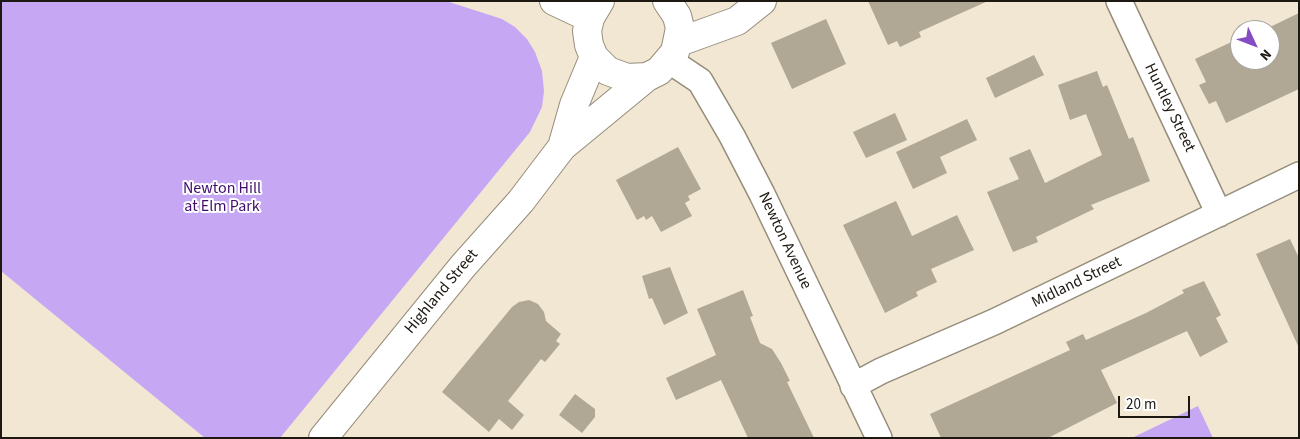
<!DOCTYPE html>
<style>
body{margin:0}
#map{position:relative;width:1300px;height:439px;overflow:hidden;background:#f1e7d3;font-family:"Source Sans 3",sans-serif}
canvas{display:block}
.frame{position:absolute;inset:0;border:2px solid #1d1912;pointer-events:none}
.north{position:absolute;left:1230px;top:20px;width:50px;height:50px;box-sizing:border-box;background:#fff;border:1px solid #a5a3a0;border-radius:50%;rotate:133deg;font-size:14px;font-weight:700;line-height:20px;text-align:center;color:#1d1912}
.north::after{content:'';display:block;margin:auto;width:18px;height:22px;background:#854cc3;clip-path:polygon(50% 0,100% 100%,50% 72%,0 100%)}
.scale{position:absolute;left:1118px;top:396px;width:72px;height:22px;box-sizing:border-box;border:2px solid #1d1912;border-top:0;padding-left:6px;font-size:15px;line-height:18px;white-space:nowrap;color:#1d1912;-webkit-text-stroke:4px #fff;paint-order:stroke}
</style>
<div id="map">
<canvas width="1300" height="439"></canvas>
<div class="frame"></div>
<div class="north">N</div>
<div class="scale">20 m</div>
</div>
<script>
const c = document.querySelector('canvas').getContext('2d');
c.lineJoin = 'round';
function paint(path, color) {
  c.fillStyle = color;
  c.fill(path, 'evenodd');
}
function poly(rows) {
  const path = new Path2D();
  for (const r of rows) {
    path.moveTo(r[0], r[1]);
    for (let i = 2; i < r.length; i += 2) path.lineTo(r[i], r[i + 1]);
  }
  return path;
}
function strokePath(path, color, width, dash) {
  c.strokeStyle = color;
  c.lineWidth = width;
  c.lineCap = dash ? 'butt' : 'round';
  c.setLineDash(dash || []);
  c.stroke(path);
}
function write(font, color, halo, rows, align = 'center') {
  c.font = font + ' "Source Sans 3",sans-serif';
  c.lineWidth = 4;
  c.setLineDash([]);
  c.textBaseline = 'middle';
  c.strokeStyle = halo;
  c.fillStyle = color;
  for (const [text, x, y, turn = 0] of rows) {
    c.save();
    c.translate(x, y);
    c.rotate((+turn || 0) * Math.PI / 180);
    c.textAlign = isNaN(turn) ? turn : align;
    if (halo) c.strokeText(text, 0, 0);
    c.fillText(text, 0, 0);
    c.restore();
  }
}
paint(poly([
 [1,1,446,1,502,19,515,27,527,39,535,52,542,71,544,91,542,107,530,132,280,438,205,438,1,271],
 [1198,406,1213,438,1132,438,1138,435]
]), '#c6a7f3');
paint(poly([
 [868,1,988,1,919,32,921,37,900,47,897,41,888,45],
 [1299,13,1299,89,1226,123,1216,101,1209,104,1199,85,1206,82,1195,59,1240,38,1240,60,1270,60,1270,30,1256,30,1269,24,1270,27],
 [826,19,846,64,792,89,771,43],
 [1034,55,1044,75,995,98,986,78],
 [1097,71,1103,87,1107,85,1129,139,1133,137,1150,181,1091,205,1094,209,1036,237,1038,242,1013,252,987,192,1019,179,1009,158,1030,149,1045,183,1102,155,1086,114,1070,120,1058,85],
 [895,113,907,140,866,158,853,132],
 [967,119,977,140,940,157,947,173,913,189,896,152],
 [678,147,701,189,688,196,690,200,685,203,692,216,661,232,652,216,646,220,644,216,637,220,616,180],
 [896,201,912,236,957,215,974,250,931,269,937,282,916,292,918,296,885,313,843,225],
 [1290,239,1299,258,1299,348,1256,254],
 [670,267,688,313,664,325,652,298,649,299,642,276],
 [1204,281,1221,315,1216,318,1228,342,1200,357,1187,331,1101,370,1117,403,1048,438,941,438,930,414,1070,350,1066,342,1083,334,1086,340,1146,313,1184,293,1182,290],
 [743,290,753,316,750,317,760,343,772,349,781,363,790,381,787,382,814,438,748,438,721,380,676,400,666,378,716,355,697,309],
 [529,300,538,304,544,312,546,321,561,334,556,341,560,344,545,362,541,359,508,401,524,415,512,430,499,419,489,432,442,392,512,307,519,302],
 [575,394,595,409,595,417,582,433,559,415]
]), '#b0a795');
const minor = poly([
 [1119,1,1219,214],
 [670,61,700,81,732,136,762,194,879,438],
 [853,386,881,371,994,322,1299,175]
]);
const secondary = poly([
 [554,1,590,18],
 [600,1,590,18,587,31,589,45,594,57,608,71,627,78,647,77,659,71,675,52,680,28,677,16,667,1],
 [679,42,737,21,762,1],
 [562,147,574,105,594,57],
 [323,438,463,266,521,201,562,147,647,77]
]);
strokePath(minor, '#958c7a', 28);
strokePath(secondary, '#958c7a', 30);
strokePath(minor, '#fff', 25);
strokePath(secondary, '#fff', 28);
write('16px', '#1d1912', '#fff', [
 ["Huntley Street",1169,108,64],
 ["Newton Avenue",784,241,65],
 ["Midland Street",1077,283,-26],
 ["Highland Street",442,292,-50]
]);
write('16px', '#400c6c', '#fff', [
 ["Newton Hill",222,189],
 ["at Elm Park",222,207]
]);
</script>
